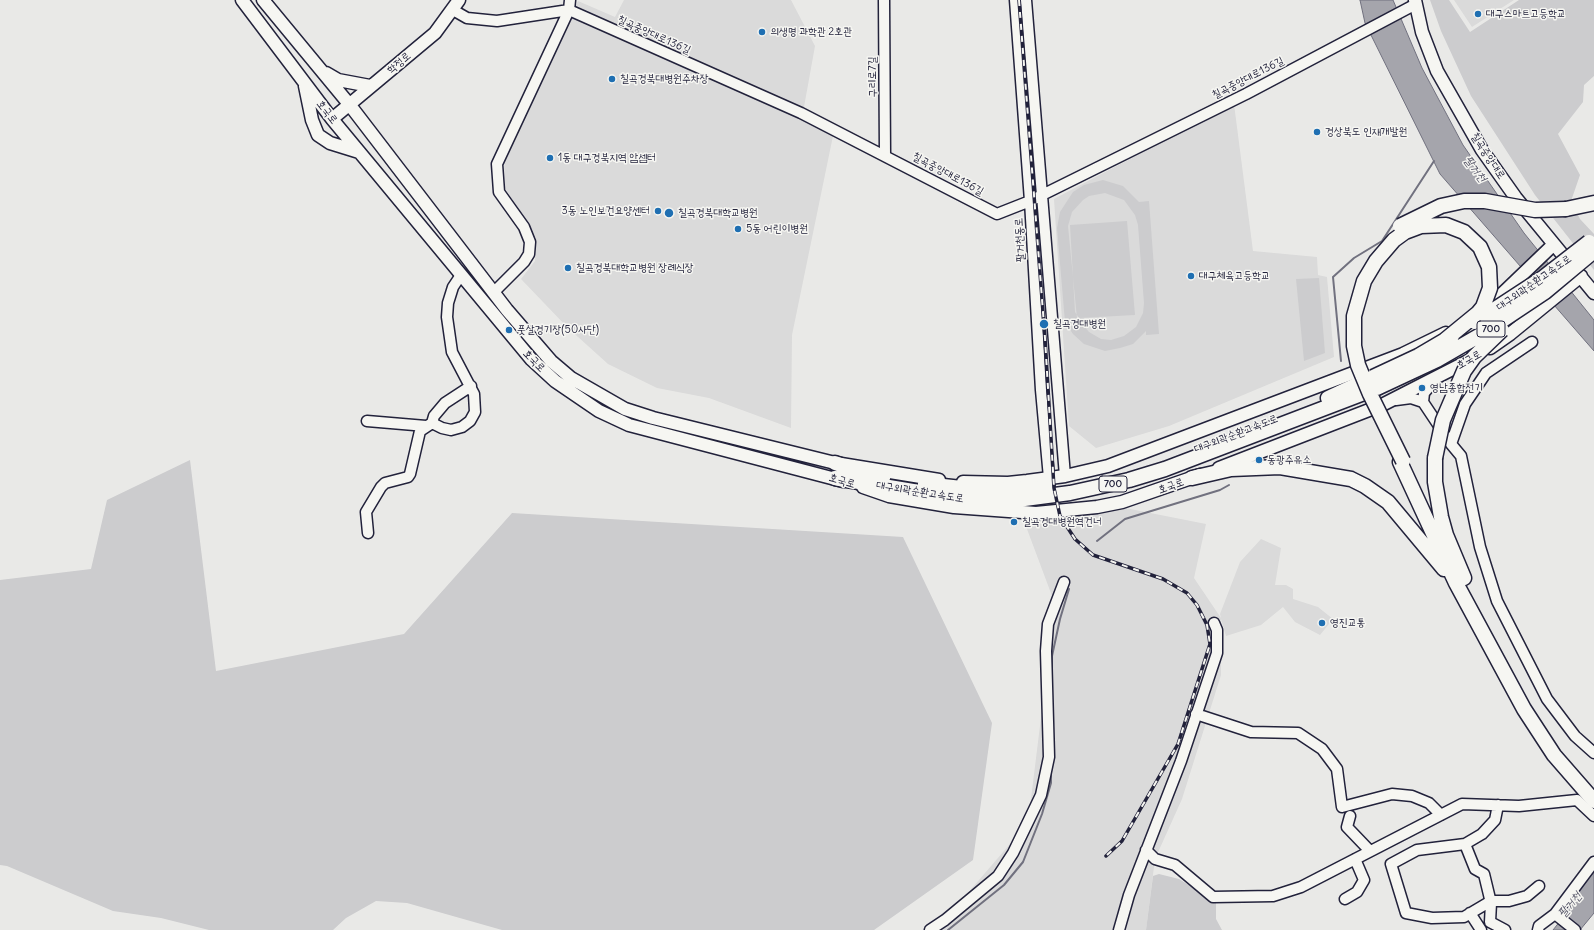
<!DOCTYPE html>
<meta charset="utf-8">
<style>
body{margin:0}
canvas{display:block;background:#e9e9e7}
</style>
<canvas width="1594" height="930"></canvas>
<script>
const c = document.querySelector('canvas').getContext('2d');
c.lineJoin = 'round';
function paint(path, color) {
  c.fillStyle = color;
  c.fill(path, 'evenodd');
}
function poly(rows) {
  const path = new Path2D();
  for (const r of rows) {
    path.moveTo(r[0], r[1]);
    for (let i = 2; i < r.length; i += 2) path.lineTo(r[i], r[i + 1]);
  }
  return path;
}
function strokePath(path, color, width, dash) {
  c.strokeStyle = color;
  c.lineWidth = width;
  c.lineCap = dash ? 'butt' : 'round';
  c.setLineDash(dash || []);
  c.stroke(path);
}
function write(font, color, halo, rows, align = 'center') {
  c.font = font + ' Delius,"Poor Story",sans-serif';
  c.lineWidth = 3;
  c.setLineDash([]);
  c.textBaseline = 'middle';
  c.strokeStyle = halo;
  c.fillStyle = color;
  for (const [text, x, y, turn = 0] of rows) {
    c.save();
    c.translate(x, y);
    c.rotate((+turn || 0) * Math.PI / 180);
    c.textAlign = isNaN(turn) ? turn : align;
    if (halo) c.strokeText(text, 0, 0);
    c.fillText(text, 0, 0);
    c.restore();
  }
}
paint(poly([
 [624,0,791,0,815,46,804,107,805,112,834,131,792,335,791,428,709,398,657,388,608,364,567,327,521,279,535,261,536,238,505,188,504,160,578,1,615,17],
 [1454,0,1514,0,1472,27],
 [1234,104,1253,251,1317,257,1318,275,1327,277,1334,357,1169,426,1096,448,1069,426,1054,199],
 [1120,507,1206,524,1194,578,1221,618,1220,614,1240,562,1261,539,1281,548,1275,585,1286,585,1293,589,1293,599,1318,607,1333,619,1320,635,1295,622,1283,607,1261,625,1226,636,1221,619,1221,675,1182,799,1155,859,1146,930,936,930,1028,823,1055,604,1021,513]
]), '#dadada');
paint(poly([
 [1430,0,1449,0,1470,32,1519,0,1594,0,1594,76,1584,85,1583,102,1558,134,1580,175,1571,201,1580,219,1594,234,1594,270,1535,195,1471,96,1441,31],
 [1103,180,1123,186,1139,202,1149,201,1159,334,1146,335,1146,331,1133,344,1120,348,1105,351,1084,344,1073,334,1065,322,1057,228,1060,212,1073,192,1084,185],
 [1105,193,1124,200,1135,215,1138,225,1144,303,1143,313,1136,327,1124,336,1111,340,1101,339,1089,332,1077,318,1068,226,1072,212,1083,200,1089,196],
 [1127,221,1135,315,1079,318,1075,312,1070,225],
 [1319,278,1325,353,1304,361,1296,279],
 [190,460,216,671,404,634,512,513,903,537,992,723,973,860,874,930,502,930,407,903,376,901,346,918,333,930,209,930,161,918,113,911,7,866,0,865,0,580,91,569,107,500],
 [1159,874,1179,879,1216,902,1216,919,1222,930,1146,930,1153,876]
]), '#ccccce');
const water = poly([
 [1360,0,1393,0,1422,68,1463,145,1524,233,1594,320,1594,351,1440,174,1365,23,1360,0],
 [1594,872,1594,913,1580,930,1553,930,1569,910,1580,888,1594,872]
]);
paint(water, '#a5a5ac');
strokePath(water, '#71717f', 1);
strokePath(poly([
 [1341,361,1333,277,1354,258,1382,241,1434,161],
 [1097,541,1125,519,1220,490,1229,485],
 [1052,681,1052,656,1060,619,1069,589],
 [948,930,1004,885,1023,862,1042,814,1051,783,1051,770]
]), '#71717f', 2);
const minor = poly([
 [884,0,885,154],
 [1015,0,1030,201,1041,390,1049,478],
 [1026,0,1065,476],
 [453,10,467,18,497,21,569,10,801,113,997,214,1030,201,1246,94,1416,4],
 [494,292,524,262,529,254,530,242,524,227,499,192,497,164,569,10,570,0],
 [1396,400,1411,398,1423,402,1451,444,1461,456,1480,547,1497,601,1547,699,1575,736,1594,753],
 [1423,402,1424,393,1435,380],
 [367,421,426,426],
 [432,423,442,428,451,430,462,427,470,421,475,412,474,394,452,352,447,317,448,303,453,287,461,275],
 [1451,444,1465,404,1486,373,1532,342],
 [368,533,366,512,381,487,385,483,408,477,410,474,420,431,432,423,434,416,445,403,471,386],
 [1196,714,1251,732,1298,733,1322,749,1337,769,1342,807,1392,794,1412,796,1429,803,1441,815],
 [1498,805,1495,820,1482,834,1465,844,1475,869,1484,874,1491,903,1490,922,1505,930],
 [1350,816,1347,827,1370,851],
 [1465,844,1417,850,1391,864,1406,913,1432,918,1464,917,1491,901,1509,901,1527,896,1539,886],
 [1146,850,1155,859,1175,865,1213,897,1273,896,1301,887,1462,804,1519,806,1577,800,1594,816],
 [1345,899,1357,892,1364,880,1355,859],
 [1470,913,1481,930],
 [930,930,945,920,998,876,1013,853,1041,795,1049,757,1046,651,1048,624,1064,582],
 [1119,930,1129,895,1181,761,1217,653,1217,630,1214,623],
 [1538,930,1539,926,1555,914],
 [1575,930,1555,914,1594,862]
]);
const major = poly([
 [242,0,332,119,531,359,555,381,599,411,629,425,843,481],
 [263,0,349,104,507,310,551,361,571,378,625,409,653,418,835,463,939,480],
 [1415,0,1422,32,1437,71,1482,150,1516,198,1594,293],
 [326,73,338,80,370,86],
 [305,86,312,120,318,135,330,143,359,152],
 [332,119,435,33,459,0],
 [1479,311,1503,293,1553,245],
 [1490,348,1510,334,1581,276],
 [1219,468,1382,405,1472,359],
 [963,482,1008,483,1027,481,1065,476,1108,466,1403,354,1446,333],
 [863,487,889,496,954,507,1036,513,1097,507,1122,502,1200,475]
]);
const highway = poly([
 [1566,209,1594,203],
 [1328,398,1373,377],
 [1435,458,1435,482,1441,517,1446,535,1464,578],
 [1400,462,1456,583,1524,709,1554,755,1594,801],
 [835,463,874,477,883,478],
 [835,478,961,499,1002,502,1070,493,1129,480,1165,469,1377,388],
 [1192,478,1231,469,1280,467,1351,479,1365,486,1388,502,1444,569],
 [925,484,980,490,1048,488]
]);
strokePath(minor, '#22223b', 13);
strokePath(major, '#22223b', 15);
strokePath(highway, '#22223b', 17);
strokePath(minor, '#f6f6f2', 10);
strokePath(major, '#f6f6f2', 12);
strokePath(highway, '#f6f6f2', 14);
const rail = poly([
 [1019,0,1045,338,1054,488,1060,516,1075,539,1093,555,1163,579,1187,593,1197,605,1207,625,1210,644,1178,744,1122,841,1106,856]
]);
strokePath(rail, '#22223b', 3.5);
strokePath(rail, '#f6f6f2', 2, [6]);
const highwayBridge = poly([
 [1400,226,1441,206,1464,201,1485,201,1535,210,1566,209],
 [1475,322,1544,277,1589,242],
 [1373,377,1418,356,1452,336],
 [1377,388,1437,360,1482,334,1545,292,1594,251],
 [1435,458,1443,420,1464,371,1474,357,1502,330],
 [1403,461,1370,394,1358,365,1354,346,1354,316,1364,281,1376,261,1394,240,1405,232,1421,226,1446,225,1464,232,1480,247,1489,267,1490,288,1483,307,1478,313,1445,340]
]);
strokePath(highwayBridge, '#22223b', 17, []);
strokePath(highwayBridge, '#f6f6f2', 14);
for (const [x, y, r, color] of [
 [1478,14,4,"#1f6fb2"],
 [762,32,4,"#1f6fb2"],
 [612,79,4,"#1f6fb2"],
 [1317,132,4,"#1f6fb2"],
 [550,158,4,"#1f6fb2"],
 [658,211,4,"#1f6fb2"],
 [669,213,5,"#1f6fb2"],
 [738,229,4,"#1f6fb2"],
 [568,268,4,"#1f6fb2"],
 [1191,276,4,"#1f6fb2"],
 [1044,324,5,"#1f6fb2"],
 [509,330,4,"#1f6fb2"],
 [1422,388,4,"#1f6fb2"],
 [1259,460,4,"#1f6fb2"],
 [1014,522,4,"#1f6fb2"],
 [1322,623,4,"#1f6fb2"]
]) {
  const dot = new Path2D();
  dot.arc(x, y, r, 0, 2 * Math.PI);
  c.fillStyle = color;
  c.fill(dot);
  strokePath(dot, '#f6f6f2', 1.5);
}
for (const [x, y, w] of [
 [1491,329,28],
 [1113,484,28]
]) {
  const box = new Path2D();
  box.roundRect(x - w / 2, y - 8, w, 16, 3);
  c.fillStyle = '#f6f6f2';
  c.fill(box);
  strokePath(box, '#22223b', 1);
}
write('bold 10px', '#22223b', null, [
 ["700",1491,329],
 ["700",1113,484]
]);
write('11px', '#22223b', '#f6f6f2', [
 ["대구스마트고등학교",1486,14],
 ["의생명 과학관 2호관",770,32],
 ["칠곡경북대병원주차장",620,79],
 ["경상북도 인재개발원",1325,132],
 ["1동 대구경북지역 암셈터",558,158],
 ["3동 노인보건요양센터",650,211,"right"],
 ["칠곡경북대학교병원",678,213],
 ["5동 어린이병원",746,229],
 ["칠곡경북대학교병원 장례식장",576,268],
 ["대구체육고등학교",1199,276],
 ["칠곡경대병원",1053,324],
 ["풋살경기장(50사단)",517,330],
 ["영남종합전기",1430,388],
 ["동광주유소",1267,460],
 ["칠곡경대병원역건너",1022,522],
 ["영진교통",1330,623]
], 'left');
write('11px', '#22223b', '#f6f6f2', [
 ["칠곡중앙대로136길",654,35,24],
 ["학정로",399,63,-40],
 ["구리로7길",873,77,-90],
 ["칠곡중앙대로136길",1248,78,-27],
 ["호국로",327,112,52],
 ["칠곡중앙대로",1488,156,57],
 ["칠곡중앙대로136길",948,174,28],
 ["팔거천동로",1020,240,-93],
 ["대구외곽순환고속도로",1534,283,-35],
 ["호국로",1469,360,-30],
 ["호국로",534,361,46],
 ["대구외곽순환고속도로",1236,434,-21],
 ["호국로",842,481,16],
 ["호국로",1171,486,-20],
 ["대구외곽순환고속도로",920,492,9]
]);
write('italic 12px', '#565668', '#f6f6f2', [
 ["팔거천",1475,169,53],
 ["팔거천",1570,905,-50]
]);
</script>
